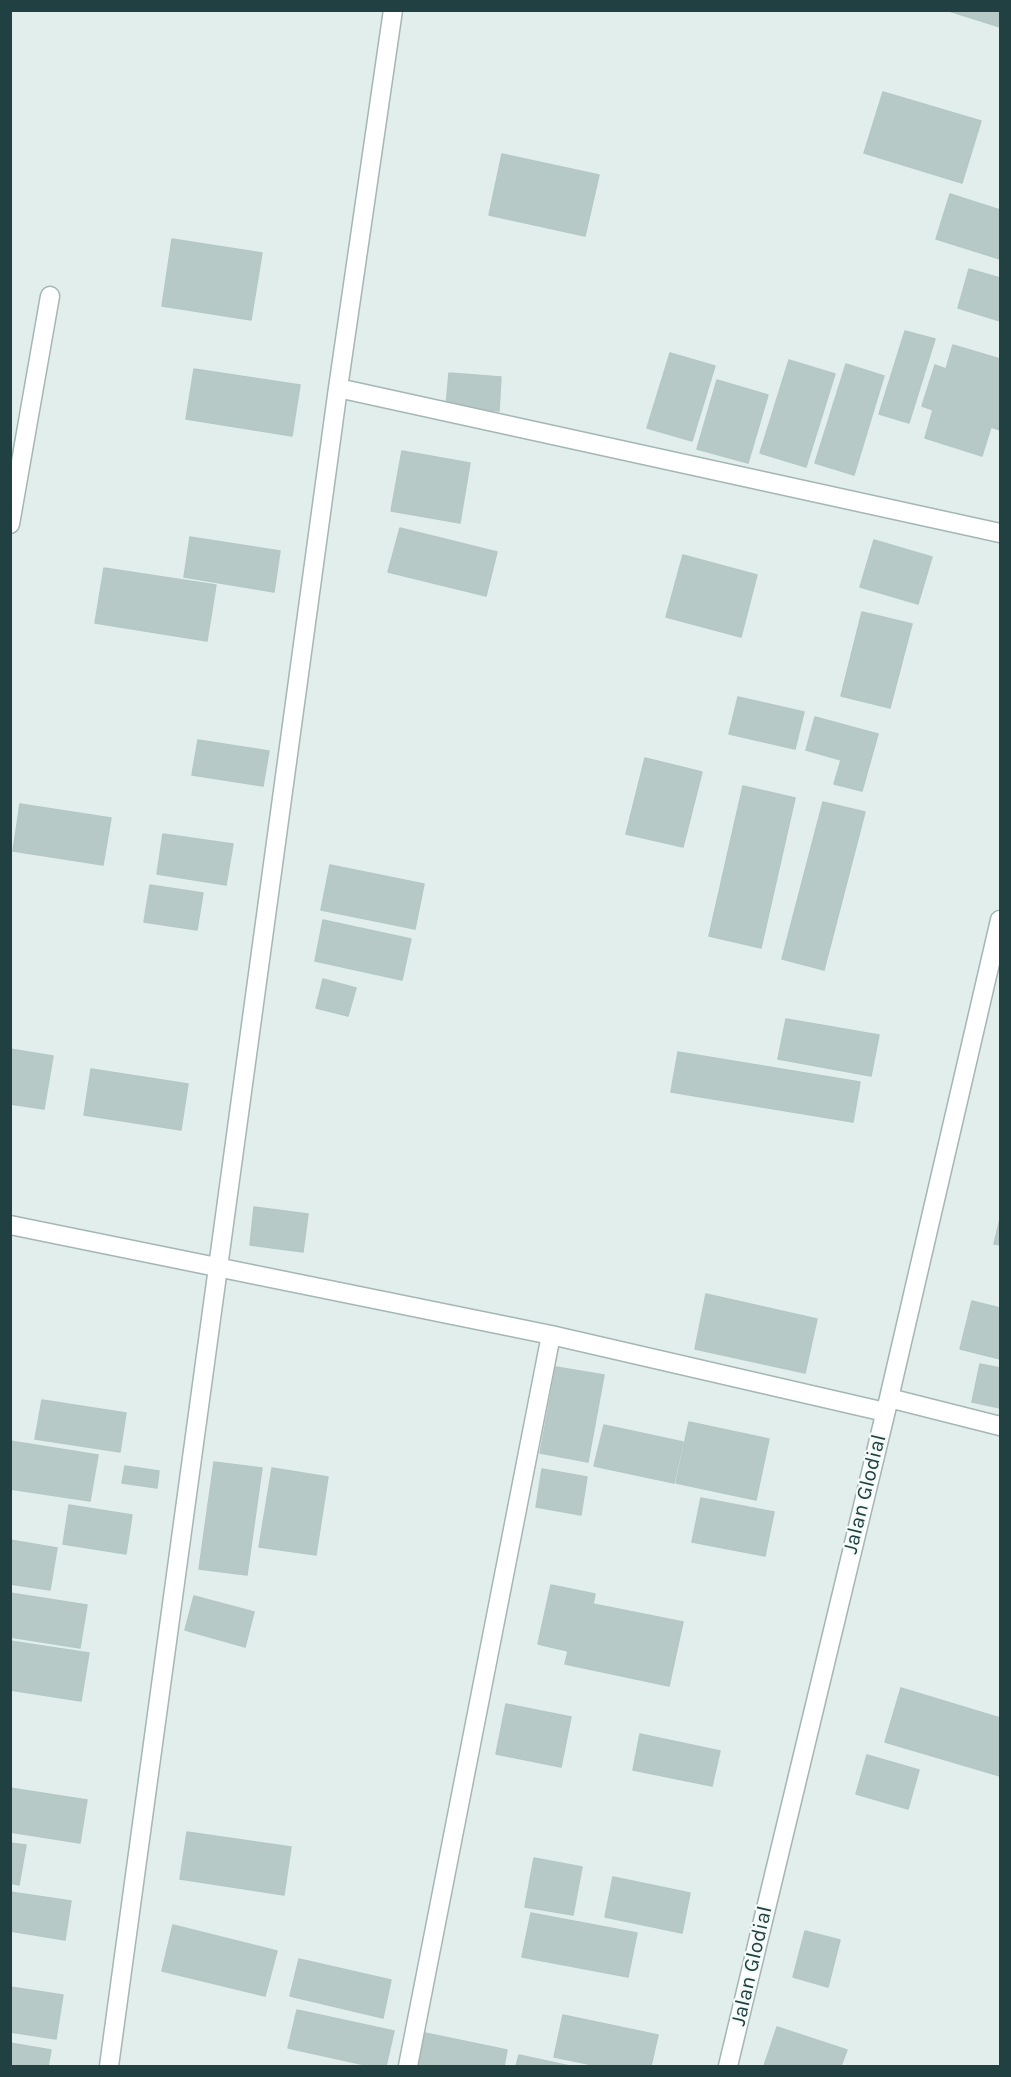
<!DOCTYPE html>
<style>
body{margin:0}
#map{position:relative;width:1011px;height:2077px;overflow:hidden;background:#e2eeec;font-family:Karla,sans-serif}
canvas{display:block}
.frame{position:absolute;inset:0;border:12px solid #204041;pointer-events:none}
</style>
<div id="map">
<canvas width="1011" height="2077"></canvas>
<div class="frame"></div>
</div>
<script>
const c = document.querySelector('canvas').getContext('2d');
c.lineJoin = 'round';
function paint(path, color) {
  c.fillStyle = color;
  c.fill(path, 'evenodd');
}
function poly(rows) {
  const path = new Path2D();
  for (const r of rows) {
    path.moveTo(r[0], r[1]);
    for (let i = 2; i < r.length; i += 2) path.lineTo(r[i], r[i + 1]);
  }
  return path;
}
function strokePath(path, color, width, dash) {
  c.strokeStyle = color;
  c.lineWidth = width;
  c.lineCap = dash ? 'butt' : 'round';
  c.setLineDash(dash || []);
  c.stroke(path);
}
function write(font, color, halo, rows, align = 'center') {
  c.font = font + ' Karla,sans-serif';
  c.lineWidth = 4.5;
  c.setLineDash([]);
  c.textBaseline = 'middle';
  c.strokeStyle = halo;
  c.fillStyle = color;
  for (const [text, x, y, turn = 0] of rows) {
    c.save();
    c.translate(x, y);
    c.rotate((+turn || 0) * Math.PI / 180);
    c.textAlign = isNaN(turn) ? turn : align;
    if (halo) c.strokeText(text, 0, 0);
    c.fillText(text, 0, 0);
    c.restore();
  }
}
const building = poly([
 [946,10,1000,10,1000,27,946,10],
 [883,92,981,121,962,183,864,153,883,92],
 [502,154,599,175,585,236,489,215,502,154],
 [950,194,1000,210,1000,259,936,239,950,194],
 [172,239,262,253,251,320,162,306,172,239],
 [969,269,1000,278,1000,321,958,308,969,269],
 [905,331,935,339,909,423,879,414,905,331],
 [953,345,1000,359,1000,430,991,427,982,456,925,438,933,410,922,406,935,365,946,369,953,345],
 [670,353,715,366,692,441,647,428,670,353],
 [789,360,835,374,806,467,760,453,789,360],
 [846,364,884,376,854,475,815,463,846,364],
 [194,369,300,385,292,436,186,419,194,369],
 [449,373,501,377,499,411,446,407,449,373],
 [717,380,768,395,748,463,697,449,717,380],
 [402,451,470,463,460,523,391,511,402,451],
 [400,528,497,552,486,596,388,572,400,528],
 [190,537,280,551,274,592,184,577,190,537],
 [874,540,932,557,918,604,860,587,874,540],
 [683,555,757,575,741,637,666,617,683,555],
 [104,568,216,585,207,641,95,623,104,568],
 [862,612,912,624,890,708,841,696,862,612],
 [738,697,804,712,795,749,729,734,738,697],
 [815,717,878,734,862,791,834,784,841,760,806,750,815,717],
 [198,740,269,751,263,786,192,775,198,740],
 [645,758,702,772,683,847,626,834,645,758],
 [743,786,795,798,761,948,709,936,743,786],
 [823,802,865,812,824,970,782,959,823,802],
 [20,804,111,818,103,865,13,851,20,804],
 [163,834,233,844,226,885,157,874,163,834],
 [330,865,424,884,415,929,321,910,330,865],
 [150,885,203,893,197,930,144,922,150,885],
 [323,920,411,939,402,980,315,961,323,920],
 [323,979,356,988,348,1016,316,1008,323,979],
 [786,1019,879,1035,871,1076,778,1059,786,1019],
 [10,1049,53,1056,44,1109,10,1104,10,1049],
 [678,1052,860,1082,853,1122,671,1092,678,1052],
 [91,1069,188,1084,181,1130,84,1115,91,1069],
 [254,1207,308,1214,303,1252,250,1245,254,1207],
 [1000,1219,1000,1245,994,1244,1000,1219],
 [706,1294,817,1319,805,1373,695,1349,706,1294],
 [972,1301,1000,1308,1000,1359,960,1349,972,1301],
 [980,1364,1000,1368,1000,1408,972,1402,980,1364],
 [556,1367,604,1375,588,1462,540,1453,556,1367],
 [42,1400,126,1413,120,1452,35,1439,42,1400],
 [689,1422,769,1439,756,1500,676,1483,689,1422],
 [604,1425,683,1442,674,1483,594,1466,604,1425],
 [10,1441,98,1455,90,1501,10,1489,10,1441],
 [214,1462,262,1468,247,1575,199,1569,214,1462],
 [125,1466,159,1471,157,1488,122,1483,125,1466],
 [272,1468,328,1477,316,1555,259,1547,272,1468],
 [542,1469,587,1477,581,1515,536,1507,542,1469],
 [701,1498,774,1512,765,1556,692,1542,701,1498],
 [69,1505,132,1515,126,1554,63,1544,69,1505],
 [10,1540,57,1548,50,1590,10,1584,10,1540],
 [551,1585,595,1594,593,1604,683,1622,669,1686,565,1664,568,1651,538,1644,551,1585],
 [10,1593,87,1605,80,1648,10,1637,10,1593],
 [194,1596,254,1612,245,1647,185,1630,194,1596],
 [10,1641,89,1653,81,1701,10,1690,10,1641],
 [901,1688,1000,1718,1000,1776,885,1742,901,1688],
 [506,1704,571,1717,561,1767,496,1754,506,1704],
 [640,1734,720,1751,712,1786,633,1770,640,1734],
 [867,1755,919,1770,908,1809,856,1794,867,1755],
 [10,1788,87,1800,80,1843,10,1832,10,1788],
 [187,1832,291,1847,284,1895,180,1879,187,1832],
 [10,1843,26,1845,19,1885,10,1883,10,1843],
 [534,1858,582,1867,573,1915,525,1907,534,1858],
 [613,1877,690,1893,682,1933,605,1917,613,1877],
 [10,1892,71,1901,65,1940,10,1931,10,1892],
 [531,1913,637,1933,628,1977,522,1957,531,1913],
 [173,1925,277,1951,265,1996,162,1971,173,1925],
 [805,1931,840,1940,828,1987,793,1977,805,1931],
 [299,1959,391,1980,383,2018,290,1996,299,1959],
 [10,1987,63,1995,56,2039,10,2032,10,1987],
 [297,2010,394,2031,386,2066,370,2066,288,2048,297,2010],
 [563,2015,658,2035,651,2066,598,2066,554,2057,563,2015],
 [777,2027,847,2050,841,2066,764,2066,777,2027],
 [425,2033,507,2050,504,2066,419,2066,425,2033],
 [10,2043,51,2050,48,2066,10,2066,10,2043],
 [519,2055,570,2066,516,2066,519,2055]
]);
paint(building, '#b7c9c6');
strokePath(building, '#b4c8c6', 1.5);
const minor = poly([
 [338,388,1000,533],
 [10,524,50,296],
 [10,1225,551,1335,885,1412],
 [889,1398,1000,1426],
 [109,2066,338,388,393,10],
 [408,2066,551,1335],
 [728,2066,889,1398,1000,920]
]);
strokePath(minor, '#a4b6b5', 21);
strokePath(minor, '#fff', 18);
write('21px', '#204041', '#f3faf8', [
 ["Jalan Glodial",865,1494,-76],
 ["Jalan Glodial",752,1966,-77]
]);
</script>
